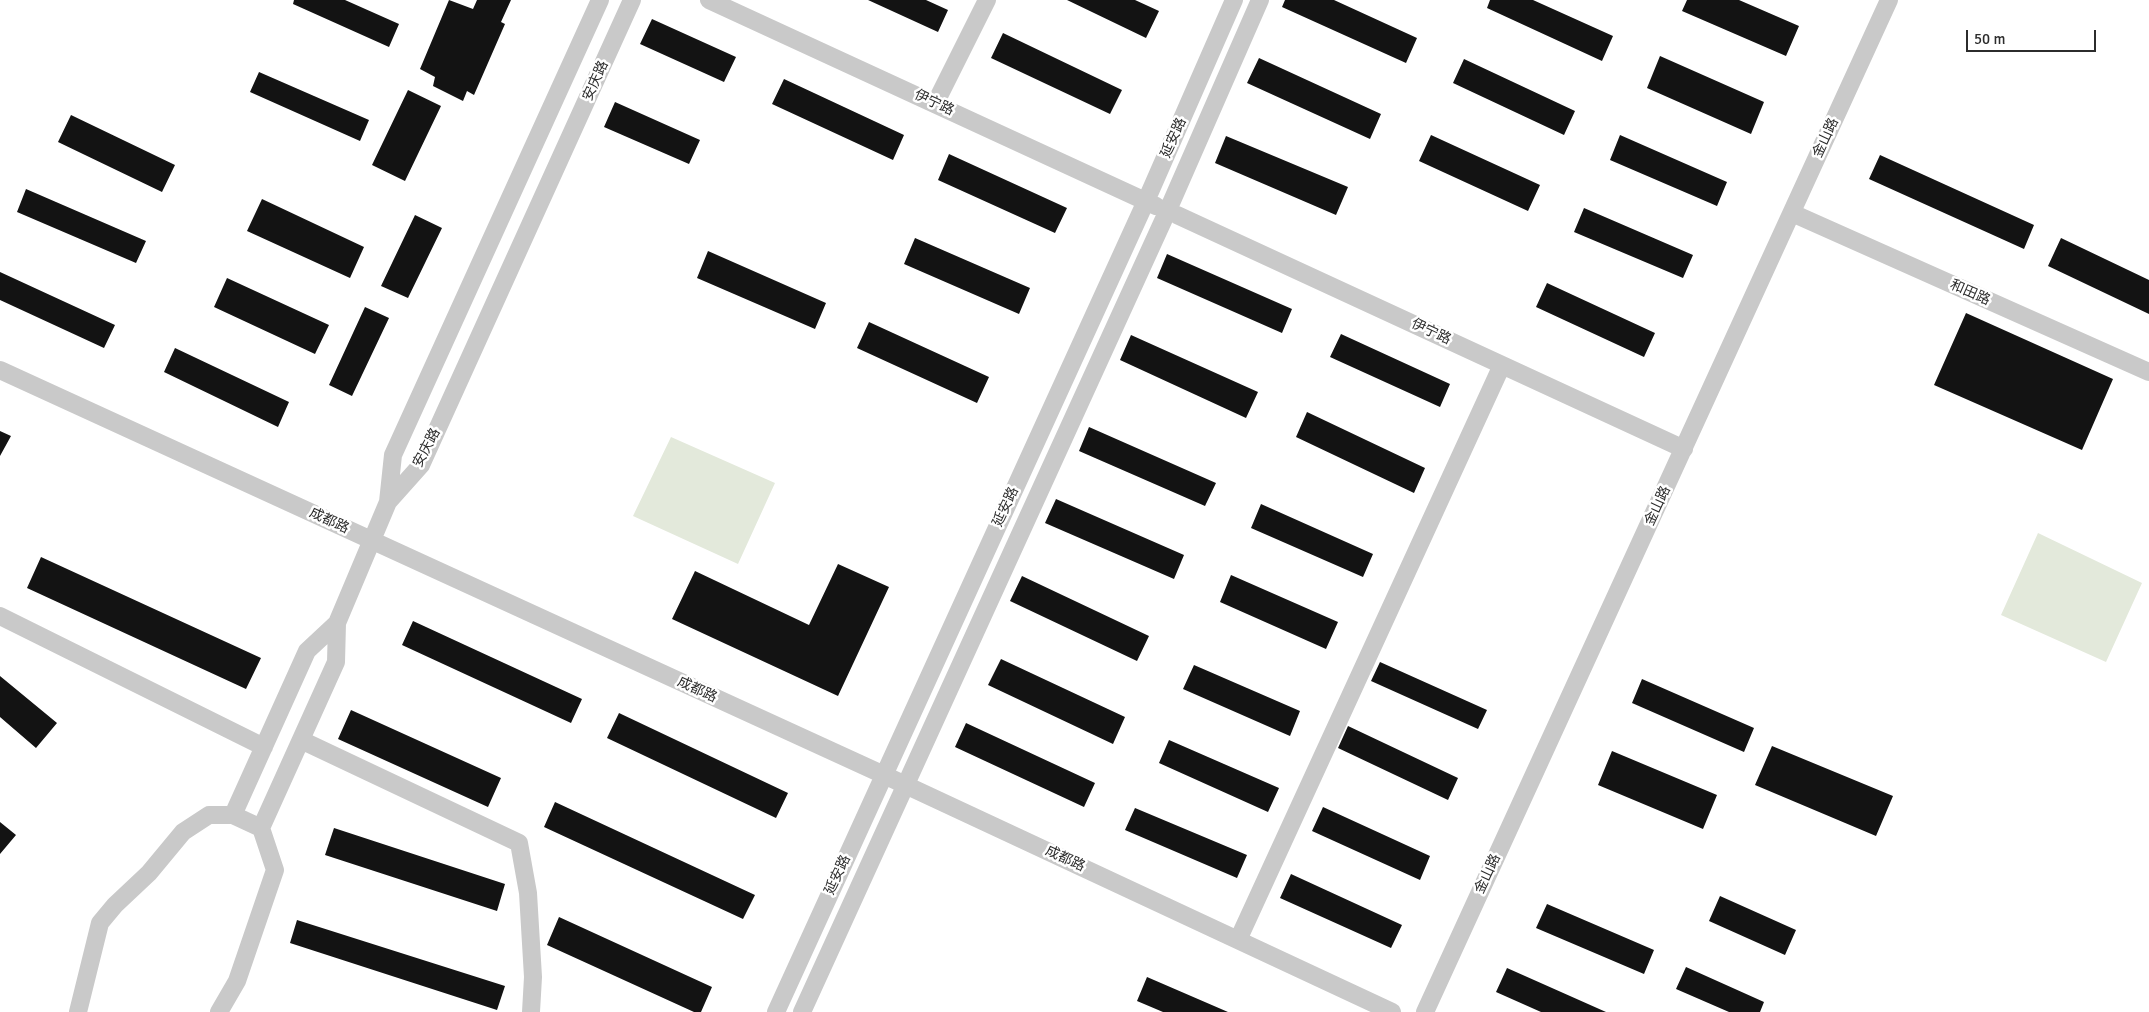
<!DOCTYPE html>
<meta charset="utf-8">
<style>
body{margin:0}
#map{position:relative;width:2149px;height:1012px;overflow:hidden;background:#fff;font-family:Signika,sans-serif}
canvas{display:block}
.scale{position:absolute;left:1966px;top:30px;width:130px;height:22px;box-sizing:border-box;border:2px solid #2c2c2c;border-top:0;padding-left:6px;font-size:15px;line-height:18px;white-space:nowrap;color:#2c2c2c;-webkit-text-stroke:4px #fff;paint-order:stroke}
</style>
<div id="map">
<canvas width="2149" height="1012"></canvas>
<div class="scale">50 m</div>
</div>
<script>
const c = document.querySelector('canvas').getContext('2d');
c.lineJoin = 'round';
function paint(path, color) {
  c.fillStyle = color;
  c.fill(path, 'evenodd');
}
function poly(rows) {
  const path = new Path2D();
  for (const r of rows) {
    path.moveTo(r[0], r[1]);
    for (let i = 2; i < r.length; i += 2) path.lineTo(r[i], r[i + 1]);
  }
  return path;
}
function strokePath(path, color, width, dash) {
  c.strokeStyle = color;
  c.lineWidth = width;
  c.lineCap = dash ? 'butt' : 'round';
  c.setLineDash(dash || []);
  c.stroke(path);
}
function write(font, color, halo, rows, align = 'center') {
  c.font = font + ' Signika,"Noto Sans SC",sans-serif';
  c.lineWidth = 5;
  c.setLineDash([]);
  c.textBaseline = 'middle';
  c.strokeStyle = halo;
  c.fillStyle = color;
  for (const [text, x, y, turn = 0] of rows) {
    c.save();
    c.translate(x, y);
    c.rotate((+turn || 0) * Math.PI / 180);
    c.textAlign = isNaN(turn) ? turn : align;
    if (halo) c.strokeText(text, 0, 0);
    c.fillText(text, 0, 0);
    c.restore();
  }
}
paint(poly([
 [671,437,775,483,738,564,633,516],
 [2038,533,2142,583,2106,662,2001,615]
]), '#e3e9db');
paint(poly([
 [294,0,345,0,399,24,389,47,293,4],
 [449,0,473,9,477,0,511,0,501,22,505,24,474,95,467,91,463,101,433,86,435,77,420,69],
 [868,0,926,0,948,10,938,32],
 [1067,0,1135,0,1159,11,1146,38],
 [1285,0,1334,0,1417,38,1406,63,1282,7],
 [1490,0,1533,0,1613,36,1602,61,1487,8],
 [1687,0,1739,0,1799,26,1786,56,1682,11],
 [652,19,736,57,724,82,640,44],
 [1003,33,1122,90,1110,114,991,58],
 [1660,56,1764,102,1751,134,1647,88],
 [1259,58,1381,114,1370,139,1247,83],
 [1464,59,1575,111,1564,135,1453,83],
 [259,72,369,120,360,141,250,92],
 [784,79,904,135,893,160,772,104],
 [408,90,441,106,405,181,372,165],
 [615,102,700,140,689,164,604,127],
 [71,115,175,165,162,192,58,142],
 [1431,135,1540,185,1528,211,1419,161],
 [1620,135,1727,182,1717,206,1610,160],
 [1226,136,1348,187,1336,215,1215,163],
 [949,154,1067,208,1055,233,938,180],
 [1880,155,2034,225,2024,249,1869,179],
 [26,189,146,241,136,263,17,212],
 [262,199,364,247,350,278,247,231],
 [1584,208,1693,255,1683,278,1574,232],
 [415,215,442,228,408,298,381,286],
 [915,238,1030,288,1019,314,904,264],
 [2061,238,2149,280,2149,314,2048,266],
 [708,251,826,303,815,329,697,278],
 [1167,254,1292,309,1282,333,1157,278],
 [0,272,115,325,104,348,0,300],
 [227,278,329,325,315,354,214,307],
 [1547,283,1655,333,1644,357,1536,307],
 [365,307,389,318,352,396,329,385],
 [1966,313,2113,379,2082,450,1934,385],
 [869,322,989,377,977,403,857,348],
 [1341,334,1450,384,1440,407,1330,357],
 [1131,335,1258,392,1246,418,1120,360],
 [175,348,289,402,278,427,164,372],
 [1307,412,1425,468,1414,493,1296,437],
 [1089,427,1216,483,1205,506,1079,451],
 [0,431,11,436,0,456],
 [1056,499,1184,555,1174,579,1045,523],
 [1261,504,1373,554,1363,577,1251,528],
 [41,557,261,658,246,689,27,588],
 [838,564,889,587,838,696,672,619,695,571,809,625],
 [1231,575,1338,622,1326,649,1220,602],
 [1022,576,1149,636,1137,661,1010,601],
 [413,621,582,699,571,723,402,645],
 [1001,659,1125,717,1113,744,988,685],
 [1380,662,1487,710,1478,729,1371,681],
 [1194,665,1300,711,1290,736,1183,689],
 [0,676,57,723,36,748,0,717],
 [1642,679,1754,728,1744,752,1632,703],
 [351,710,501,778,488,807,338,739],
 [619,713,788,793,776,818,607,738],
 [966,723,1095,783,1084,807,955,747],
 [1348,726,1458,778,1448,800,1338,748],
 [1169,740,1279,788,1268,812,1159,763],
 [1772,746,1893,796,1876,836,1755,785],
 [1612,751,1717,795,1703,829,1598,785],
 [555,802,755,895,743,919,544,827],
 [1323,807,1430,856,1420,880,1312,831],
 [1135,808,1247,855,1237,878,1125,830],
 [0,822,16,835,0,854],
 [334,828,505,884,497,911,325,855],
 [1291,874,1402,925,1391,948,1280,898],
 [1720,896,1796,930,1785,955,1709,921],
 [1547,904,1654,950,1644,974,1536,928],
 [559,917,712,987,701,1012,694,1012,547,945],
 [297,920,505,986,497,1010,290,943],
 [1686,967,1764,1002,1760,1012,1729,1012,1676,989],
 [1507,968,1606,1012,1541,1012,1496,992],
 [1147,977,1228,1012,1163,1012,1137,1001]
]), '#131313');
strokePath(poly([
 [709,0,1156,206],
 [935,104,987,0],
 [1792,213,2149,372],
 [1177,215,1684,449],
 [0,370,884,775,1392,1012],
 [388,502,421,465,632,0],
 [0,616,264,747],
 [301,740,519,843,528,893,533,977,531,1012],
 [233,815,307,651,337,623],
 [1238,940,1502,365],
 [78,1012,100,923,115,905,149,873,183,832,209,815,233,815,261,828],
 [219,1012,237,981,275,870,261,828,336,662,337,623,388,502,393,455,600,0],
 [776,1012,1146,201,1234,0],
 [802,1012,1168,210,1260,0],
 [1425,1012,1889,0]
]), '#c9c9c9', 18);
write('14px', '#2c2c2c', '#fff', [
 ["安庆路",596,81,-66],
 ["伊宁路",934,103,25],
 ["延安路",1174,138,-66],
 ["金山路",1826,138,-65],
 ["和田路",1970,293,24],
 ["伊宁路",1431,332,25],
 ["安庆路",427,448,-62],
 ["金山路",1658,506,-65],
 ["延安路",1006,507,-65],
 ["成都路",329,521,25],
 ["成都路",697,690,25],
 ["成都路",1065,859,25],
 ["金山路",1488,874,-65],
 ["延安路",838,875,-65]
]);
</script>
